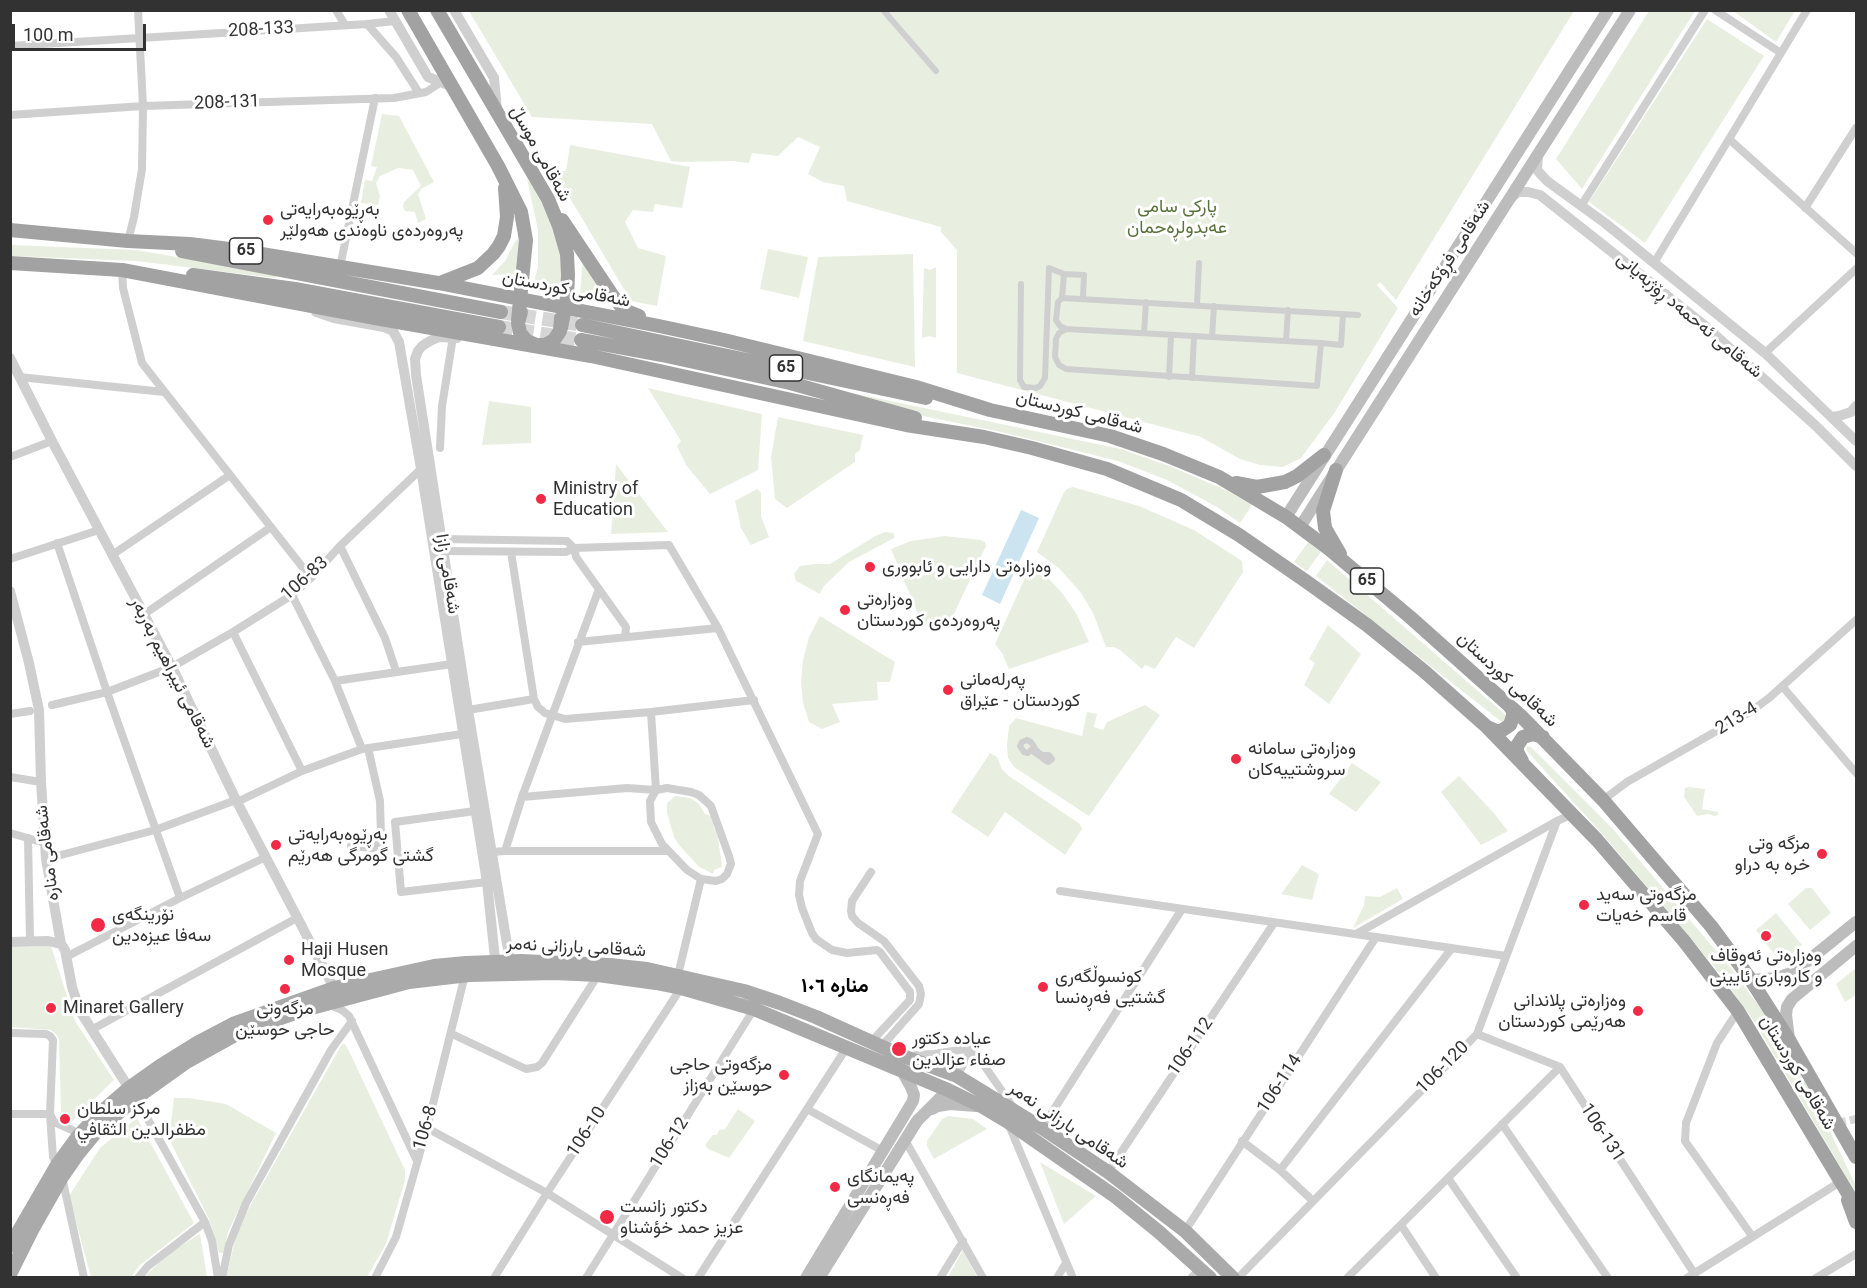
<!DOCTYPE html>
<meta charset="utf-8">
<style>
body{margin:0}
#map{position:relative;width:1867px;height:1288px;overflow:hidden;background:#fff;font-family:Roboto,sans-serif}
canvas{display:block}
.frame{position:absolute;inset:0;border:12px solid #323232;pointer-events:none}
.scale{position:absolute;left:12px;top:24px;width:134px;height:27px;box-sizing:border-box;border:3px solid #323232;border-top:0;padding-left:8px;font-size:18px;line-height:21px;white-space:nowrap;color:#323232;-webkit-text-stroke:4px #fff;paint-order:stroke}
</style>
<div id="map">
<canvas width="1867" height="1288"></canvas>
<div class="frame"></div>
<div class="scale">100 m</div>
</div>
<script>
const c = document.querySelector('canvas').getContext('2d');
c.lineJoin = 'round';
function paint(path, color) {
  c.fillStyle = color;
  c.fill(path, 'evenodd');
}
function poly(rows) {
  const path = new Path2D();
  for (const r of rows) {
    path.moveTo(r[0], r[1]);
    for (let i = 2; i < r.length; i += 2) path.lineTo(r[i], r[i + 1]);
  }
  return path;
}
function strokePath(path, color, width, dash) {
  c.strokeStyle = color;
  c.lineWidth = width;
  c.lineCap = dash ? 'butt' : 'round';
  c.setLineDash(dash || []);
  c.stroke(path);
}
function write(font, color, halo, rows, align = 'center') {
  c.font = font + ' Roboto,Vazirmatn,sans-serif';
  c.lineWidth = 6;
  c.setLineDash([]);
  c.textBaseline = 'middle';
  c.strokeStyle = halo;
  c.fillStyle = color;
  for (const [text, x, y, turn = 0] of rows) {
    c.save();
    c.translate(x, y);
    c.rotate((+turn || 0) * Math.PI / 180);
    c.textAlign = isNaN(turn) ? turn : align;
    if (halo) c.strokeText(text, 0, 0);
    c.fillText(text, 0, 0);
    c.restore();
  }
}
paint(poly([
 [469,11,1574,11,1396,300,1380,282,1377,285,1398,308,1335,412,1301,458,1283,467,1260,465,1240,459,1201,437,957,373,957,250,941,232,941,227,847,201,844,186,823,182,808,174,820,147,798,137,778,156,752,153,749,163,733,161,682,162,671,161,652,124,532,117],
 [1649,11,1695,11,1582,189,1556,159],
 [1733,11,1795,11,1776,42],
 [1707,19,1764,56,1645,243,1589,202],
 [382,114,399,116,434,182,421,189,418,194,426,219,418,223,415,212,405,211,403,207,404,202,421,186,413,170,398,168,380,176,376,183,380,196,378,205,361,203,365,180,372,181,377,167,371,166],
 [570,145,690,167,682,208,655,204,653,212,633,210,625,222,638,248,666,256,657,306,631,301,554,171,566,171],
 [527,179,534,187,551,217,560,245,562,289,556,294,537,290,535,278,538,267,538,230],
 [519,238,519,274,492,275,505,261,515,242],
 [11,245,136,250,277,274,276,278,136,261,11,256],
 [768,249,808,257,799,298,760,289],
 [913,254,915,367,803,341,818,257],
 [583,256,611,302,580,297],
 [936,267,936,338,929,336,922,338,924,268,930,270],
 [809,384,1121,449,1172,467,1228,491,1252,505,1240,523,1217,507,1167,480,1118,461,1001,432,909,413],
 [648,388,762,414,758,470,710,494,686,465,677,446,681,441],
 [489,401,531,407,531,443,482,445],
 [778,417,863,435,860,450,855,454,855,462,787,508,775,499,771,457],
 [616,464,668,532,611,534],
 [1073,487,1139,506,1194,530,1242,561,1243,572,1194,648,1176,637,1155,669,1145,665,1142,669,1120,650,1114,647,1106,647,1093,613,1081,593,1060,569,1037,552,1064,492,1067,489],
 [757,489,761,493,761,516,769,537,751,545,741,528,735,501],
 [886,532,894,533,894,538,849,562,824,586,820,594,796,581,794,574,800,566,815,564,830,564,877,535],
 [945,536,981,540,985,542,986,546,951,620,939,621,923,626,891,549,911,541],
 [1308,542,1321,552,1307,571,1294,562],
 [1327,560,1508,717,1503,723,1316,576],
 [1032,567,1048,578,1063,594,1077,615,1089,642,1009,669,1002,653,995,644,1029,569],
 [820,616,895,662,890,682,877,682,878,700,832,704,840,722,822,729,809,722,803,703,801,681,803,660,809,637],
 [1328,625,1361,654,1329,704,1304,685,1315,663,1309,659],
 [1145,705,1160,715,1089,816,1014,767,1008,758,1007,745,1009,726,1016,718,1082,736,1087,712,1097,714,1094,727,1103,730,1107,722],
 [1527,746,1531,747,1613,829,1728,965,1765,1014,1811,1092,1856,1186,1856,1193,1754,1021,1717,970,1604,836,1526,750],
 [990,753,997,757,1002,769,1009,776,1080,824,1082,829,1065,855,1005,812,988,837,951,812],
 [1352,763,1381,782,1356,812,1329,794],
 [1459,776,1493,812,1508,831,1481,845,1441,792],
 [1689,787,1705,789,1702,809,1718,812,1718,815,1715,816,1708,814,1697,816,1684,797,1685,788],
 [675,796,690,798,698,803,705,814,711,816,714,828,718,837,722,867,714,870,713,874,698,866,679,845,674,837,667,813,667,803],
 [1302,865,1319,874,1312,900,1281,894],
 [1397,888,1403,899,1353,928,1364,905,1365,896,1380,897],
 [1806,888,1812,888,1831,913,1810,930,1788,904],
 [1776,913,1802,945,1781,963,1756,930],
 [51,946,75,1021,114,1080,67,1126,62,1120,61,1112,59,1040,56,1034,50,1030,11,1027,10,947],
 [1856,968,1856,995,1845,1002,1836,984],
 [342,1044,345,1044,349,1051,405,1170,405,1180,386,1244,367,1277,226,1278,236,1236,242,1220],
 [174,1098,189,1098,226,1104,276,1133,228,1232,224,1253,219,1253,209,1219,169,1139],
 [738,1109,755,1121,729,1158,708,1149,705,1145,713,1135,717,1135,719,1130,725,1129],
 [948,1116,973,1119,987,1129,934,1159,927,1146,927,1141,942,1119],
 [137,1118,194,1223,140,1265,131,1277,91,1277,69,1196,100,1148],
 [1040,1162,1096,1196,1064,1224],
 [200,1234,207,1277,144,1277,170,1252],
 [963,1250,977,1277,948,1277]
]), '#e9efe0');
paint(poly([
 [1021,510,1039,518,1000,604,982,595]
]), '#cbe4f0');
strokePath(poly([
 [1838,1123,1856,1119]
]), '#d6d6d6', 8, [8, 4]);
strokePath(poly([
 [501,312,582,325],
 [499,327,581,340]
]), '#d6d6d6', 14, [14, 7]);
strokePath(poly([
 [883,10,936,71],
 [1064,274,1062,298,1058,302,1056,320,1060,326,1066,329,1059,333,1056,339,1055,357,1059,365,1066,369,1317,386,1321,343,1066,329],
 [1021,284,1020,380,1024,387,1036,388,1040,386,1045,378,1049,268,1064,274,1084,275,1083,298],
 [1062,298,1358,315],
 [1197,305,1199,263],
 [1144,333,1146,302],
 [1212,337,1214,306],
 [1286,341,1288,310],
 [1321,343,1341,345,1343,314],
 [1169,377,1171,335],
 [1192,378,1194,336],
 [1027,740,1031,742,1036,750,1042,755,1049,755,1052,759,1048,762,1043,759,1044,756,1041,757,1031,750,1028,753,1024,752,1020,746,1022,742,1027,740]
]), '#cfcfcf', 6);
strokePath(poly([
 [336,10,345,25],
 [1715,10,1781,53],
 [367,24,396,57,419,93],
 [10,46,367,24,395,21],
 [10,115,143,106,394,98,426,92,440,83],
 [1729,139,1856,253],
 [1581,206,1705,10],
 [1805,208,1856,128],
 [128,241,134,217,142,169,143,106,138,10],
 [1654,263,1807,10],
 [340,267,375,98],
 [122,270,123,288,142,363,311,578],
 [1765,353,1856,269],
 [19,377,164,392],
 [440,448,442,406,453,337],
 [10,457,52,441],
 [441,539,567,541,574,548,576,557,626,627,625,637],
 [57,543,107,692,180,898],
 [340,546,385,638,396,671],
 [443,551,566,552,574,548,669,545,718,628,818,834,800,881,799,895,802,908,812,933,816,939,832,950,847,953,877,950,880,952,910,992,910,1000,871,1042],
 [511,552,534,699,538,707,545,713,565,719,651,712,754,700],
 [112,555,230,475],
 [10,559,99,530],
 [292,595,335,681,362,749],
 [143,615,271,527],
 [233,632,302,771],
 [578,642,718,628],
 [335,681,452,664],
 [1782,686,1856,773],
 [52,705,107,692,172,667,233,632,292,595,311,578,340,546,421,469],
 [468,710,534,699],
 [10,714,30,711],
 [10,777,41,782],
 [667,788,691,792,699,795,711,806,729,856,731,864,727,874,722,879,716,881,701,879,687,870,662,844,651,822,650,801,656,790,667,788],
 [522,797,627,788,656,790,651,712],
 [1603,800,1627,782,1750,712,1769,698,1856,620],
 [237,802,302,771,362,749,462,734],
 [475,811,395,822,401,892,487,882],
 [10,833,45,843],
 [28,838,30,941],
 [351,846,373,848,378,845,381,837,380,801,368,748],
 [505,851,522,797,599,589],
 [492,852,505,851,668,851],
 [46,859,155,830,236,800],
 [871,872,852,901,851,911,852,916,858,923,884,941,919,986,921,994,919,1004,882,1046],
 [1060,891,1506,956],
 [1356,934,1557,821],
 [66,957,180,898,266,857],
 [678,975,701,879],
 [330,1005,342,1010,349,1016,417,1161],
 [1738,1011,1717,1043,1686,1123,1685,1141,1752,1236],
 [91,1030,297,918],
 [10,1033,46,1034,50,1036,53,1040,50,1114,53,1157,57,1165],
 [452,1034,526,1069,537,1067,542,1063,598,975],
 [1477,1034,1560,1067,1694,1273],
 [972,1048,1013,1107],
 [910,1055,934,1054,972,1048],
 [957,1076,972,1048],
 [136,1098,205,1222,212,1241,218,1278],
 [807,1109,883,1151],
 [10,1114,50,1114,54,1122,72,1130,79,1135],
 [1008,1123,1073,1278],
 [1502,1124,1608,1278],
 [427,1128,547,1193,682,1278],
 [1042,1128,1182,909],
 [905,1140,983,1278],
 [1242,1141,1280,1170,1313,1201],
 [1280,1170,1452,948],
 [1108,1172,1274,923],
 [62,1177,84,1278],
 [1448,1178,1517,1278],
 [1401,1225,1436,1278],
 [1185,1231,1376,937],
 [138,1278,148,1266,205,1222],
 [222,1278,229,1245,246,1203,331,1050,352,1021],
 [375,1278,396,1237,427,1128,465,975],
 [494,1278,547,1193,681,988],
 [586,1278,754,1009],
 [698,1278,847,1047],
 [940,1278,963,1241],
 [1057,1278,1066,1263],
 [1191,1278,1201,1268],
 [1238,1278,1477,1034,1557,821,1573,814],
 [1347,1278,1560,1067],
 [1687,1278,1840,1182],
 [1816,1278,1856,1254]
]), '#cfcfcf', 8);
strokePath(poly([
 [389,10,428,77,451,86],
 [454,10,494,78,497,110],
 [1538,155,1537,170,1547,181,1605,223,1765,353,1856,441],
 [1510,199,1518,192,1528,192,1540,195,1704,325,1816,426,1856,466],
 [316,312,334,318,384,327,393,331,399,342,421,469,487,882,496,968],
 [457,338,439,337,430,341,422,346,418,351,415,359,416,375,468,710,511,968],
 [10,358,52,441,172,667,236,800,334,988],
 [1831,417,1839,416,1851,412,1856,406],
 [10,591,29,663,39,710,41,782,46,859,61,944,65,950,72,987,80,1011,132,1093],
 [10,942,48,941,61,944]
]), '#cfcfcf', 10);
strokePath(poly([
 [1286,517,1608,10],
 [1300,527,1630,10],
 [1751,980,1777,978,1794,972,1856,922],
 [1789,1038,1786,1015,1787,1007,1792,999,1856,946],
 [932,1109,938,1106,950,1104,976,1106],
 [806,1278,913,1101,914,1095,911,1087,901,1069],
 [819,1278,917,1121,948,1090]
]), '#bcbcbc', 12);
strokePath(poly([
 [10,1246,57,1165,79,1135,100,1113,129,1088,160,1066,197,1043,235,1023,334,988,434,966,466,963,521,961,610,965,647,969,744,991,780,1003,816,1017,900,1055,957,1076,1042,1128,1108,1172,1185,1231,1233,1278],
 [10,1274,32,1230,62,1177,78,1154,96,1132,136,1098,185,1063,239,1033,304,1010,409,982,469,975,554,973,598,975,656,983,681,988,754,1009,948,1090,983,1107,1008,1122,1116,1197,1159,1232,1210,1278]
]), '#aaa', 14);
strokePath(poly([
 [408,10,498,166,521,212,526,240,518,320],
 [437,10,548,199,559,226,567,254,568,275,567,297,561,328],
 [562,220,612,295,624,310,639,316],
 [10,230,128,241,190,244,237,250,438,283,659,326,724,340,916,387,990,410,1110,436,1163,454,1219,477,1286,517,1329,549,1410,617,1521,716,1603,800,1711,926,1751,980,1789,1040,1856,1157],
 [182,251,501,312],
 [10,263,122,270,375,318,591,356,906,425,984,437,1032,448,1107,469,1181,500,1239,535,1307,582,1367,625,1425,672,1487,727,1597,840,1684,941,1738,1011,1856,1207],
 [193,275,295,289,499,327],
 [440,283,478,268,493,254,499,246,504,236,507,217,505,188],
 [521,312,518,323,520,333,527,341,536,345,545,345,554,340,560,331,561,318],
 [582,325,926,398],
 [581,340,662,355,790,383,915,418],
 [1336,470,1323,511,1325,528,1340,554],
 [1236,483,1257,487,1285,482,1297,476,1324,455],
 [1487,727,1496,731,1501,731,1510,725,1513,716,1513,711,1508,704],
 [1522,761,1517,752,1517,746,1523,737,1533,734,1543,737],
 [1848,1200,1856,1222]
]), '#a2a2a2', 14);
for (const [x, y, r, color] of [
 [268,220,6,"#f12b46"],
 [541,499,6,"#f12b46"],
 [870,567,6,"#f12b46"],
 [845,610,6,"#f12b46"],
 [948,690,6,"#f12b46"],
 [1236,759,6,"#f12b46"],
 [276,845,6,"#f12b46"],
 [1822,854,6,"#f12b46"],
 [1584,905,6,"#f12b46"],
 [98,925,8,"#f12b46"],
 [1766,936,6,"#f12b46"],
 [289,960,6,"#f12b46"],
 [1043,987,6,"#f12b46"],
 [285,989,6,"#f12b46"],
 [51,1008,6,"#f12b46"],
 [1638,1011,6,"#f12b46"],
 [899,1049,8,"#f12b46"],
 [784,1075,6,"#f12b46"],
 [65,1119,6,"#f12b46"],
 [835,1187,6,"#f12b46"],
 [607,1217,8,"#f12b46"]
]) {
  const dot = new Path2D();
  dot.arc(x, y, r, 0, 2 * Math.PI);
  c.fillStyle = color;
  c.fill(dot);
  strokePath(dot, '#fff', 2);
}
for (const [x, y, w] of [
 [246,251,33],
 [786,368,33],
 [1367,581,33]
]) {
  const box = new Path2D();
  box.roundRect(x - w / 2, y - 13, w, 26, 4.5);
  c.fillStyle = '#fff';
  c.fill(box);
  strokePath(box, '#323232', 1.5);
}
write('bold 16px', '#323232', null, [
 ["65",246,251],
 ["65",786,368],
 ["65",1367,581]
]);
write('18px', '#323232', '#fff', [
 ["208-133",261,30,-3],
 ["208-131",227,103,-2],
 ["شەقامی موسڵ",540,154,61],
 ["شەقامی فڕۆکەخانە",1450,259,-57],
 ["شەقامی کوردستان",566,290,11],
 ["شەقامی ئەحمەد ڕۆژبەیانی",1689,316,40],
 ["شەقامی کوردستان",1079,413,14],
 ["شەقامی زازا",447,574,81],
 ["106-83",305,579,-42],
 ["شەقامی ئیبراهیم بەربەر",172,673,63],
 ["شەقامی کوردستان",1507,680,43],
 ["213-4",1737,719,-32],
 ["شەقامی منارە",48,853,-97],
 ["شەقامی بارزانی نەمر",576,948,3],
 ["106-112",1191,1047,-56],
 ["106-120",1443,1068,-45],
 ["شەقامی کوردستان",1797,1073,59],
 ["106-114",1280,1084,-57],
 ["شەقامی بارزانی نەمر",1068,1126,34],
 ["106-8",426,1128,-74],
 ["106-10",587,1132,-57],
 ["106-131",1602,1133,57],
 ["106-12",670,1143,-58]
]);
write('18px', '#58723b', '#fff', [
 ["پارکی سامی",1177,207],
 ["عەبدولڕەحمان",1177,228]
]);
write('18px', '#323232', '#fff', [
 ["بەڕێوەبەرایەتی",280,210],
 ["پەروەردەی ناوەندی هەولێر",280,231],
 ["Ministry of",553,489],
 ["Education",553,510],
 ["وەزارەتی دارایی و ئابووری",882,567],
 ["وەزارەتی",857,600],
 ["پەروەردەی کوردستان",857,621],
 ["پەرلەمانی",960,680],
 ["کوردستان - عێراق",960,701],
 ["وەزارەتی سامانە",1248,749],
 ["سروشتییەکان",1248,770],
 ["بەڕێوەبەرایەتی",288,835],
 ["گشتی گومرگی هەرێم",288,856],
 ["مزگه وتى",1810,844,"right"],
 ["خره به دراو",1810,865,"right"],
 ["مزگەوتی سەید",1596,895],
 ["قاسم خەیات",1596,916],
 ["نۆرینگەی",112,915],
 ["سەفا عیزەدین",112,936],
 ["Haji Husen",301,950],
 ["Mosque",301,971],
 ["وەزارەتی ئەوقاف",1766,956,"center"],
 ["و کاروباری ئایینی",1766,977,"center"],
 ["کونسوڵگەری",1055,977],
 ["گشتیی فەڕەنسا",1055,998],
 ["وەزارەتی پلاندانی",1626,1001,"right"],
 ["هەرێمی کوردستان",1626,1022,"right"],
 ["Minaret Gallery",63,1008],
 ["مزگەوتی",285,1009,"center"],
 ["حاجی حوسێن",285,1030,"center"],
 ["عياده دكتور",912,1039],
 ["صفاء عزالدين",912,1060],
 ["مزگەوتی حاجی",772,1065,"right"],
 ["حوسێن بەزاز",772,1086,"right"],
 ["مركز سلطان",77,1109],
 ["مظفرالدين الثقافي",77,1130],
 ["پەیمانگای",847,1177],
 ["فەڕەنسی",847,1198],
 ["دكتور زانست",620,1207],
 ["عزيز حمد خؤشناو",620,1228]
], 'left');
write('bold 20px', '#000', '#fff', [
 ["منارە ١٠٦",835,987]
]);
</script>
